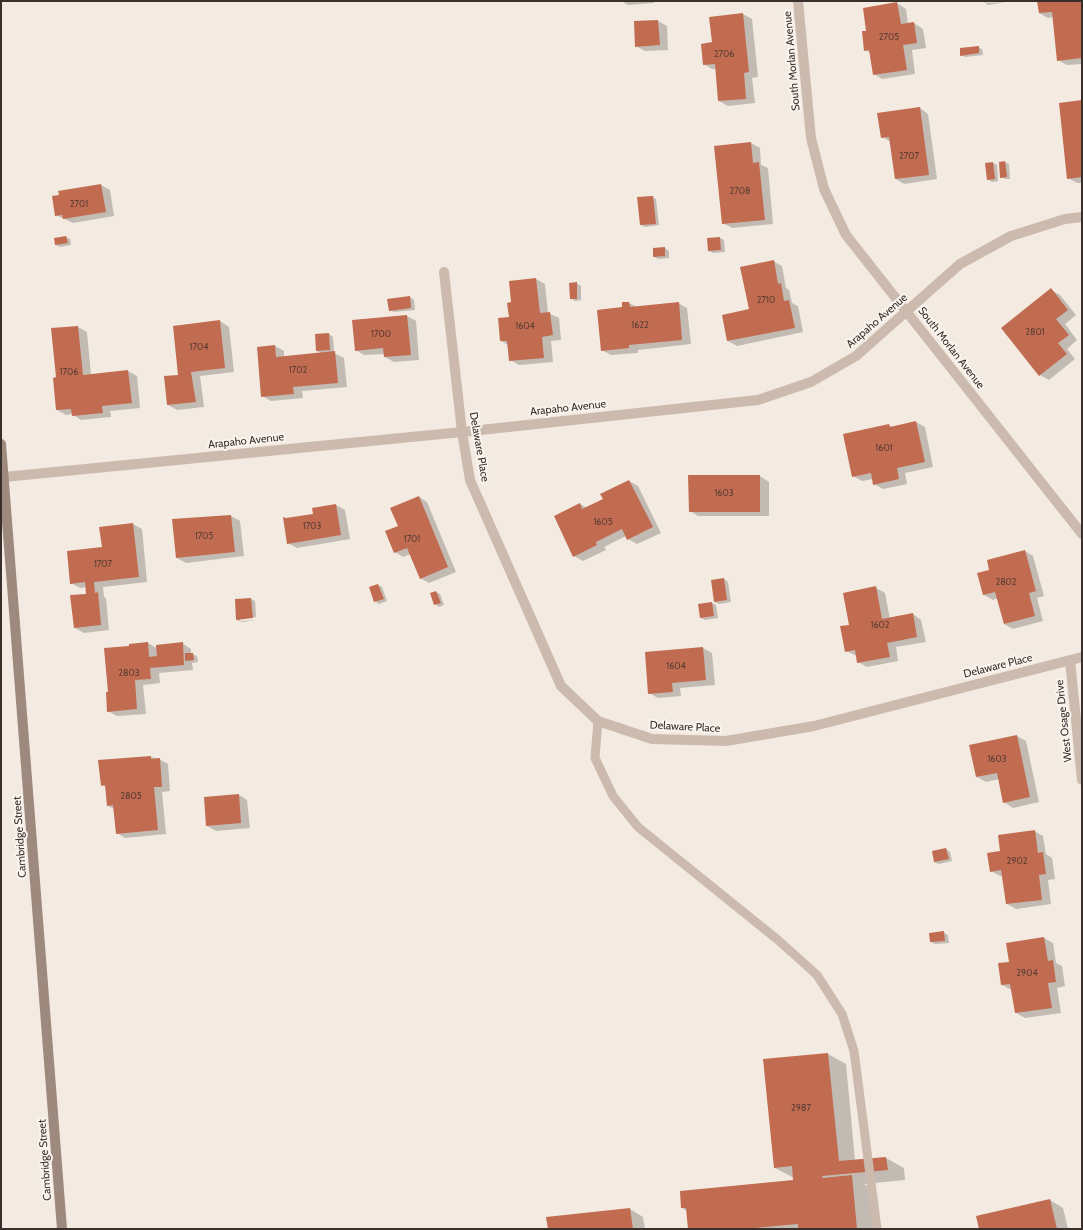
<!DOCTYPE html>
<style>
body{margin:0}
#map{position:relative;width:1083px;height:1230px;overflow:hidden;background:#f3eae1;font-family:Cabin,sans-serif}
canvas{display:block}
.frame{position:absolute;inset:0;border:2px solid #392f2b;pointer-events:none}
</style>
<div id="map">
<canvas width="1083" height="1230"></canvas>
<div class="frame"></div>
</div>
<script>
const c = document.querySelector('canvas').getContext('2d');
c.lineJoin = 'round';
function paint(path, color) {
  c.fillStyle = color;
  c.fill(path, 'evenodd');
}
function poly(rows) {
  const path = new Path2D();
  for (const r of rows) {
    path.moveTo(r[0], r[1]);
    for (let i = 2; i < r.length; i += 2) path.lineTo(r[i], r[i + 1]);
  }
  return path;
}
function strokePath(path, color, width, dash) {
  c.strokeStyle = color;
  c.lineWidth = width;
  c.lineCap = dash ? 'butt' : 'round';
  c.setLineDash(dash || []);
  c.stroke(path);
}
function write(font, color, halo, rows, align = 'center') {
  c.font = font + ' Cabin,sans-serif';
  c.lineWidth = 4;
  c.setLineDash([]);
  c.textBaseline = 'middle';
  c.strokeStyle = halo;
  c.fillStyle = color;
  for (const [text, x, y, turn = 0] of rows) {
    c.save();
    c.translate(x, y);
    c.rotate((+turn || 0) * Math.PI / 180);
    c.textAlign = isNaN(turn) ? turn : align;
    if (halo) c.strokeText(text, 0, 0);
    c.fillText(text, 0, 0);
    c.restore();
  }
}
paint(poly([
 [621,1,654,1,654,3,628,5],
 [983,1,988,1,986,3,1006,2,988,5,984,2],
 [1038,1,1082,1,1082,64,1067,65,1058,60,1054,17,1048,18,1039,13],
 [897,3,906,9,908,24,914,23,923,29,926,48,912,50,915,74,882,79,874,74,871,53,865,50],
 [743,14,752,19,758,77,752,78,755,103,728,106,719,101,716,69,712,69,704,64,713,43],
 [658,21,667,26,668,50,645,51,636,46],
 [978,47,982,49,983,55,965,57,961,55],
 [1082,101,1082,183,1077,183,1068,178],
 [920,108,928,114,937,179,904,184,896,179,891,142,882,137],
 [751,143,760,148,761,165,768,168,773,224,732,228,723,223],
 [1005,162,1009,164,1010,179,1005,179,1001,177],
 [993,163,997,165,998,181,992,182,987,179],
 [101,185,110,190,114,216,73,223,56,215],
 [652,197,656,199,659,225,645,227,641,225],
 [66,237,70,239,71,245,60,247,56,245],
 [720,238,724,240,725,252,713,253,709,251,708,239],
 [665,248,669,251,669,258,658,259,654,257],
 [773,261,782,266,786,288,789,290,792,303,798,306,803,332,737,346,728,341,750,310],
 [536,279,545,284,548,313,559,318,561,340,551,341,553,362,519,365,510,360,508,345,501,341,510,318,512,303],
 [576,283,581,286,581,300,575,301,571,298],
 [1051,290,1060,295,1076,315,1065,324,1077,340,1067,349,1075,359,1049,380,1040,375,1003,329],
 [410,297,414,300,415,310,394,312,390,310],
 [623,303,629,303,637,307,678,303,687,308,691,344,638,350,638,353,611,355,602,350,623,308],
 [407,316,416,321,419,360,394,362,385,357,385,354,364,355,356,350],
 [220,321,229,327,234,372,200,376,204,407,177,410,168,405,180,375],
 [78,327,87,332,91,375,128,371,137,376,140,408,110,411,111,417,81,420,72,414,66,415,57,410,57,378],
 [329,334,333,337,334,353,344,358,347,387,302,391,303,398,271,401,262,396,275,346,284,351,284,357,322,354,317,351],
 [916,422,925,427,933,467,905,473,907,484,883,489,874,484,873,479,862,481,853,476,889,425,892,427],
 [760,476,769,482,769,516,698,516,690,511],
 [629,481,638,486,661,533,637,544,628,539,626,536,604,547,606,550,583,561,574,556,580,504,587,508,604,500,602,494],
 [419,497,427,502,456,572,429,583,420,578,411,554,403,557,395,552,399,527],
 [336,505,345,510,350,539,297,548,288,543,315,515],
 [231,516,240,521,244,556,186,563,177,558,173,520],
 [133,524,142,529,147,582,103,587,104,597,106,598,109,630,84,633,75,628,87,595,87,587,80,588,71,583],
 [1025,551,1033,556,1044,596,1037,598,1043,621,1013,629,1004,624,998,598,993,600,984,595,990,571],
 [724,579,728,582,731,602,719,604,715,602],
 [378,585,382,587,387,601,379,604,375,601,370,588],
 [876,588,885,593,890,619,913,614,921,620,926,642,896,647,898,661,867,667,858,662,857,656,846,651],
 [436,592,440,594,444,605,439,607,435,604],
 [251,599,255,601,256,617,240,619,240,621,257,620,242,622,237,620],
 [712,603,716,605,718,618,705,620,701,618],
 [148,643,158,649,182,643,191,649,191,654,197,656,198,662,192,663,193,670,159,673,160,683,143,685,146,714,117,716,108,711,109,692,130,647],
 [703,648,712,653,715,685,680,688,681,696,658,698,649,693,646,653],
 [1017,736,1026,741,1039,802,1013,808,1004,802,999,779,986,782,977,777,971,746],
 [151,757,159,759,168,764,170,791,162,792,166,834,125,838,117,833,114,809,108,806,107,788,102,785],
 [239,795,247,800,250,828,216,831,207,826],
 [1034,831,1043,836,1046,854,1052,858,1055,879,1048,880,1051,904,1016,909,1007,904,1003,876,1000,876,991,871,1001,852],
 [946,849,950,852,952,861,939,864,934,862],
 [944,933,948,935,949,943,935,944,931,942],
 [1044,938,1053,943,1056,963,1062,966,1065,986,1057,988,1061,1013,1025,1018,1016,1013,1012,990,1002,985,1010,962],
 [828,1054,846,1064,855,1160,886,1158,904,1168,905,1180,864,1184,869,1187,873,1229,689,1229,687,1211,682,1208,794,1181,794,1178,775,1168,764,1060],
 [1050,1200,1063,1208,1068,1229,980,1229],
 [630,1209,643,1217,645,1229,549,1229]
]), '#0003');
paint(poly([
 [1037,1,1082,1,1082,58,1057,61,1052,12,1039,13],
 [897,2,901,24,914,22,917,43,903,45,907,70,873,75,869,50,864,51,862,31,866,31,863,8],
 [743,13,749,72,744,73,746,99,718,101,715,64,703,65,701,44,712,42,709,17],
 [658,20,660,45,635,47,634,21],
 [979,46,979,53,960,56,960,48],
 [1082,100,1082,177,1067,179,1059,103],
 [920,107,929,175,895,179,889,137,881,138,877,113],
 [751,142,753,163,759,162,765,220,722,224,714,146],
 [1005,161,1007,177,1000,178,999,162],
 [993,162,995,179,987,180,985,163],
 [101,184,106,212,63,219,62,215,55,216,52,196,59,195,58,191],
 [653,196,656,224,640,225,637,197],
 [66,236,68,243,55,245,54,238],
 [720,237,721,250,708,251,707,238],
 [665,247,665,256,653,257,653,248],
 [774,260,778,284,781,283,784,301,789,300,795,328,727,341,722,315,749,309,740,267],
 [536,278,540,313,550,312,553,335,542,337,544,358,509,361,507,341,500,341,498,318,509,317,507,303,511,302,509,281],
 [577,282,577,299,570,299,569,283],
 [1051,288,1068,310,1056,319,1069,335,1058,343,1067,354,1039,376,1001,328],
 [410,296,411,308,389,311,387,299],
 [622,302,629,302,630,307,679,302,682,340,629,345,629,348,601,351,597,310,622,307],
 [407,315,411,355,384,357,383,348,355,351,352,320],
 [220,320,225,368,191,372,196,402,167,405,164,376,178,375,173,326],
 [78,326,83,375,128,370,132,403,102,406,103,413,72,416,71,409,56,410,53,378,56,377,51,328],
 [329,333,330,350,316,351,315,334],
 [275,345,276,357,335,351,338,383,293,387,294,394,261,397,257,347],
 [916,421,925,462,897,468,899,479,873,485,871,473,852,477,843,434,889,424,890,427],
 [688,475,760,475,760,512,689,512],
 [629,480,653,527,627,540,622,529,596,542,597,545,573,557,554,516,580,503,582,509,603,499,600,494],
 [419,496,448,567,420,579,407,548,394,553,385,531,398,526,390,508],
 [336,504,341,535,287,544,283,517,286,518,313,514,312,508],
 [231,515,235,552,176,558,172,519],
 [133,523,139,577,94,582,95,593,98,592,101,625,74,628,70,595,86,594,85,582,70,584,67,551,102,547,99,527],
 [1025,550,1036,591,1029,593,1035,616,1004,624,995,592,983,595,977,573,989,570,987,560],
 [724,578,727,600,714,602,711,580],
 [378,584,384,599,374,602,369,587],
 [876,586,882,619,913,613,917,637,887,643,890,657,857,663,855,650,845,652,840,626,849,625,843,593],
 [436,591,441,603,434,605,430,593],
 [251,598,253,618,236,620,235,599],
 [712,602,714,616,700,618,698,604],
 [148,642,149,657,157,656,156,645,183,642,184,665,150,668,151,679,135,680,137,709,107,712,106,692,108,692,104,648,129,646,129,644],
 [703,647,706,680,672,683,673,692,648,694,645,652],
 [185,653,193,653,194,660,185,661],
 [1017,735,1030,797,1003,803,997,773,976,777,969,745],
 [151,756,151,759,160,758,162,787,154,787,158,830,116,834,113,805,107,806,105,785,101,786,98,760],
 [239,794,241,823,206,826,204,797],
 [1035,830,1038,853,1043,852,1046,874,1039,875,1042,900,1006,904,1001,870,990,872,987,853,1000,851,998,835],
 [946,848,949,859,934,862,932,851],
 [944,931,945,941,930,942,929,933],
 [1044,937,1048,961,1053,960,1056,982,1048,983,1052,1008,1015,1013,1010,984,1001,985,998,963,1009,962,1006,943],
 [828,1053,839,1161,886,1157,888,1170,822,1176,823,1178,852,1175,857,1229,798,1229,798,1224,744,1229,688,1229,686,1208,681,1208,680,1191,793,1180,792,1166,774,1168,763,1059],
 [1050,1199,1057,1229,979,1229,976,1216],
 [630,1208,633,1229,548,1229,546,1217]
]), '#c16b51');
strokePath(poly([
 [598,721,595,758,613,796,638,827,778,940,817,975,842,1014,854,1051,877,1229]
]), '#cbbaad', 9);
strokePath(poly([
 [798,1,811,138,824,189,846,235,1082,534],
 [444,272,462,432,470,480,561,686,598,721,652,739,726,741,814,726,1082,657],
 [4,477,462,432,758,400,811,382,856,356,960,264,1011,236,1065,219,1082,217],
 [1070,660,1082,780]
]), '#cbbaad', 10);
strokePath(poly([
 [1,444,62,1229]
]), '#9e897e', 10);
write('9px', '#5b3e34', null, [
 ["2705",889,37],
 ["2706",724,54],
 ["2707",909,156],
 ["2708",740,191],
 ["2701",79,204],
 ["2710",766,300],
 ["1622",640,325],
 ["1604",525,326],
 ["2801",1035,332],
 ["1700",381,334],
 ["1704",199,347],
 ["1702",298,370],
 ["1706",69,372],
 ["1601",884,448],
 ["1603",724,493],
 ["1605",603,522],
 ["1703",312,526],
 ["1705",204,536],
 ["1701",412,539],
 ["1707",103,564],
 ["2802",1006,582],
 ["1602",880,625],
 ["1604",676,666],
 ["2803",129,673],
 ["1603",997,759],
 ["2805",131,796],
 ["2902",1017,861],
 ["2904",1027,973],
 ["2987",801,1108]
]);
write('11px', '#392f2b', '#faf4ee', [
 ["South Morlan Avenue",792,61,-95],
 ["Arapaho Avenue",877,321,-41],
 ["South Morlan Avenue",951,348,52],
 ["Arapaho Avenue",568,408,-6],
 ["Arapaho Avenue",246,441,-6],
 ["Delaware Place",479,447,80],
 ["Delaware Place",998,666,-14],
 ["West Osage Drive",1064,721,-96],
 ["Delaware Place",685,727,3],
 ["Cambridge Street",20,837,-94],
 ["Cambridge Street",45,1160,-94]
]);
</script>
